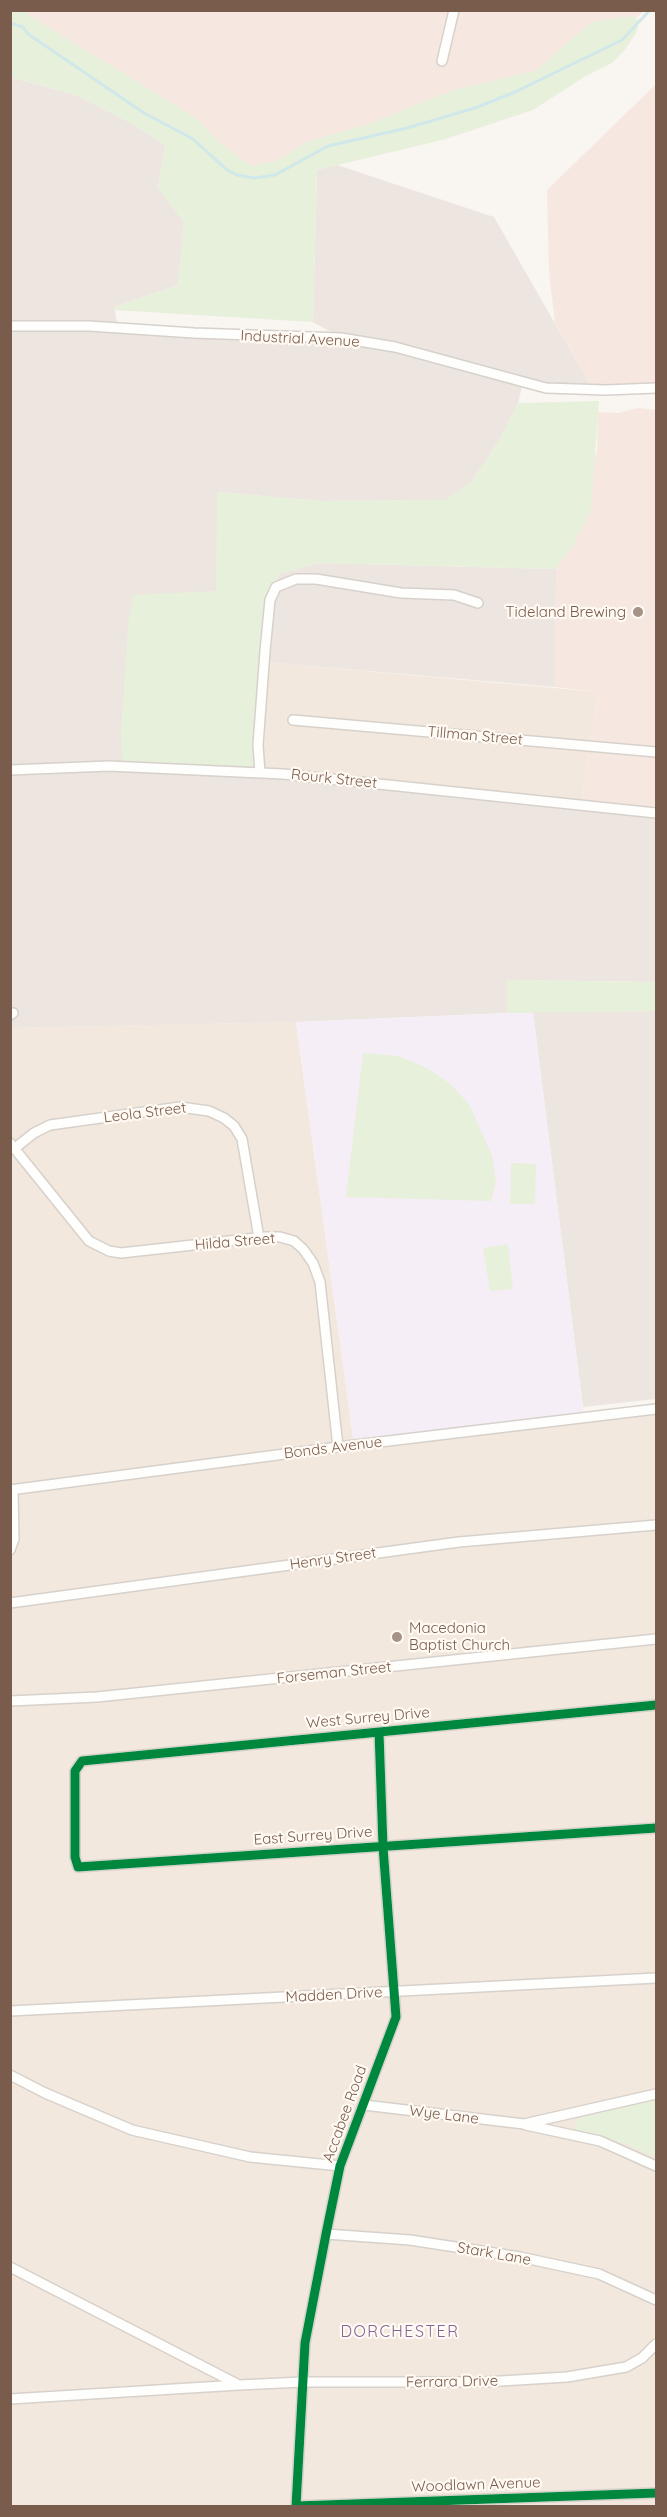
<!DOCTYPE html>
<style>
body{margin:0}
#map{position:relative;width:667px;height:2517px;overflow:hidden;background:#f9f5f0;font-family:Quicksand,sans-serif}
canvas{display:block}
.frame{position:absolute;inset:0;border:12px solid #7a5c4d;pointer-events:none}
</style>
<div id="map">
<canvas width="667" height="2517"></canvas>
<div class="frame"></div>
</div>
<script>
const c = document.querySelector('canvas').getContext('2d');
c.lineJoin = 'round';
function paint(path, color) {
  c.fillStyle = color;
  c.fill(path, 'evenodd');
}
function poly(rows) {
  const path = new Path2D();
  for (const r of rows) {
    path.moveTo(r[0], r[1]);
    for (let i = 2; i < r.length; i += 2) path.lineTo(r[i], r[i + 1]);
  }
  return path;
}
function strokePath(path, color, width, dash) {
  c.strokeStyle = color;
  c.lineWidth = width;
  c.lineCap = dash ? 'butt' : 'round';
  c.setLineDash(dash || []);
  c.stroke(path);
}
function write(font, color, halo, rows, align = 'center') {
  c.font = font + ' Quicksand,sans-serif';
  c.lineWidth = 4.5;
  c.setLineDash([]);
  c.textBaseline = 'middle';
  c.strokeStyle = halo;
  c.fillStyle = color;
  for (const [text, x, y, turn = 0] of rows) {
    c.save();
    c.translate(x, y);
    c.rotate((+turn || 0) * Math.PI / 180);
    c.textAlign = isNaN(turn) ? turn : align;
    if (halo) c.strokeText(text, 0, 0);
    c.fillText(text, 0, 0);
    c.restore();
  }
}
paint(poly([
 [264,662,598,692,581,806,260,773],
 [296,1022,354,1445,656,1409,656,2506,11,2506,10,1028]
]), '#f2e8de');
paint(poly([
 [22,11,644,11,635,19,632,17,592,22,535,71,454,90,366,125,307,142,276,161,251,166,219,142,196,118],
 [656,84,656,388,593,390,555,323,549,272,547,190],
 [637,408,656,410,656,813,581,806,598,692,555,687,556,569,575,542,597,450,598,412,618,413]
]), '#f6e8e1');
paint(poly([
 [10,77,76,95,133,124,165,145,158,188,184,222,178,285,114,307,118,328,340,337,313,322,317,170,337,165,494,217,593,390,523,383,518,403,499,441,470,484,446,500,321,501,217,492,217,591,125,682,121,733,203,770,656,813,656,982,507,980,507,1013,296,1022,11,1028],
 [320,563,556,569,555,687,264,662,278,574],
 [656,1011,656,1399,583,1407,533,1012]
]), '#ede5e0');
paint(poly([
 [533,1012,584,1418,354,1445,296,1022]
]), '#f6eef6');
paint(poly([
 [10,11,22,11,196,118,219,142,251,166,276,161,307,142,366,125,454,90,535,71,592,22,633,16,639,21,636,33,624,51,612,63,584,77,533,110,446,139,317,170,313,322,114,310,114,307,178,285,184,222,158,188,165,145,133,124,76,95,11,77],
 [599,401,591,509,575,542,556,569,320,563,279,574,270,600,260,773,122,766,121,733,128,625,133,595,216,591,217,492,321,501,445,500,470,484,499,441,518,403],
 [507,980,656,982,656,1011,507,1013],
 [363,1053,398,1056,427,1068,449,1083,469,1104,492,1156,496,1183,491,1201,346,1197],
 [511,1163,536,1164,535,1204,510,1204],
 [508,1244,513,1289,490,1291,483,1248],
 [656,2099,656,2157,629,2145,575,2129,579,2116]
]), '#e7f0db');
strokePath(poly([
 [10,23,23,27,28,34,144,113,193,139,227,170,237,175,255,178,275,175,328,146,407,128,475,108,515,92,622,40,650,10]
]), '#d0e8ea', 3);
const minor = poly([
 [442,61,454,10],
 [10,326,89,326,194,333,341,338,395,347,546,388,606,390,656,388],
 [293,720,656,752],
 [10,770,109,766,283,774,656,813],
 [260,773,258,745,265,651,270,600,276,587,296,579,316,579,401,593,454,595,478,603],
 [10,1015,13,1013],
 [10,1143,89,1241,109,1251,121,1253,265,1237,280,1237,294,1241,303,1249,313,1263,320,1282,338,1447],
 [15,1148,34,1133,50,1125,180,1107,209,1111,224,1118,234,1126,242,1139,259,1238],
 [10,1490,338,1447,656,1409],
 [10,1550,14,1539,13,1490],
 [10,1603,459,1542,656,1525],
 [10,1701,97,1697,656,1639],
 [656,1705,82,1761,75,1771,75,1857,78,1867,656,1828],
 [379,1732,383,1847,396,2017,340,2166,326,2234,305,2343,296,2506,656,2493],
 [10,2011,656,1978],
 [10,2075,45,2093,132,2130,250,2157,340,2166],
 [364,2105,524,2124,656,2094],
 [526,2125,600,2141,656,2166],
 [326,2234,410,2240,520,2257,599,2274,656,2300],
 [10,2267,239,2385,302,2382,484,2382,567,2377,626,2367,642,2358,656,2344],
 [10,2399,239,2385]
]);
strokePath(minor, '#d7d1cb', 12);
strokePath(minor, '#fefefd', 9);
strokePath(poly([
 [656,1705,82,1761,75,1771,75,1857,78,1867,656,1828],
 [379,1732,383,1847,396,2017,340,2166,326,2234,305,2343,296,2506,656,2493]
]), '#00873e', 9);
for (const [x, y, r, color] of [
 [638,612,6,"#a69286"],
 [397,1637,6,"#a69286"]
]) {
  const dot = new Path2D();
  dot.arc(x, y, r, 0, 2 * Math.PI);
  c.fillStyle = color;
  c.fill(dot);
  strokePath(dot, '#fffaf3', 2);
}
write('15px', '#7a5c4d', '#fffaf3', [
 ["Industrial Avenue",300,339,3],
 ["Tillman Street",475,736,5],
 ["Rourk Street",334,779,6],
 ["Leola Street",145,1113,-7],
 ["Hilda Street",235,1242,-5],
 ["Bonds Avenue",333,1448,-7],
 ["Henry Street",333,1559,-8],
 ["Forseman Street",334,1673,-6],
 ["West Surrey Drive",368,1718,-5],
 ["East Surrey Drive",313,1836,-4],
 ["Madden Drive",334,1995,-3],
 ["Accabee Road",345,2114,-70],
 ["Wye Lane",444,2115,7],
 ["Stark Lane",494,2254,10],
 ["Ferrara Drive",452,2382,-1],
 ["Woodlawn Avenue",476,2485,-2]
]);
write('15px', '#7a5c4d', '#fffaf3', [
 ["Tideland Brewing",626,612],
 ["Macedonia",409,1628,"left"],
 ["Baptist Church",409,1645,"left"]
], 'right');
c.letterSpacing = '1.5px';
write('16px', '#846695', '#fffaf3', [
 ["DORCHESTER",400,2332]
]);
c.letterSpacing = '0px';
</script>
